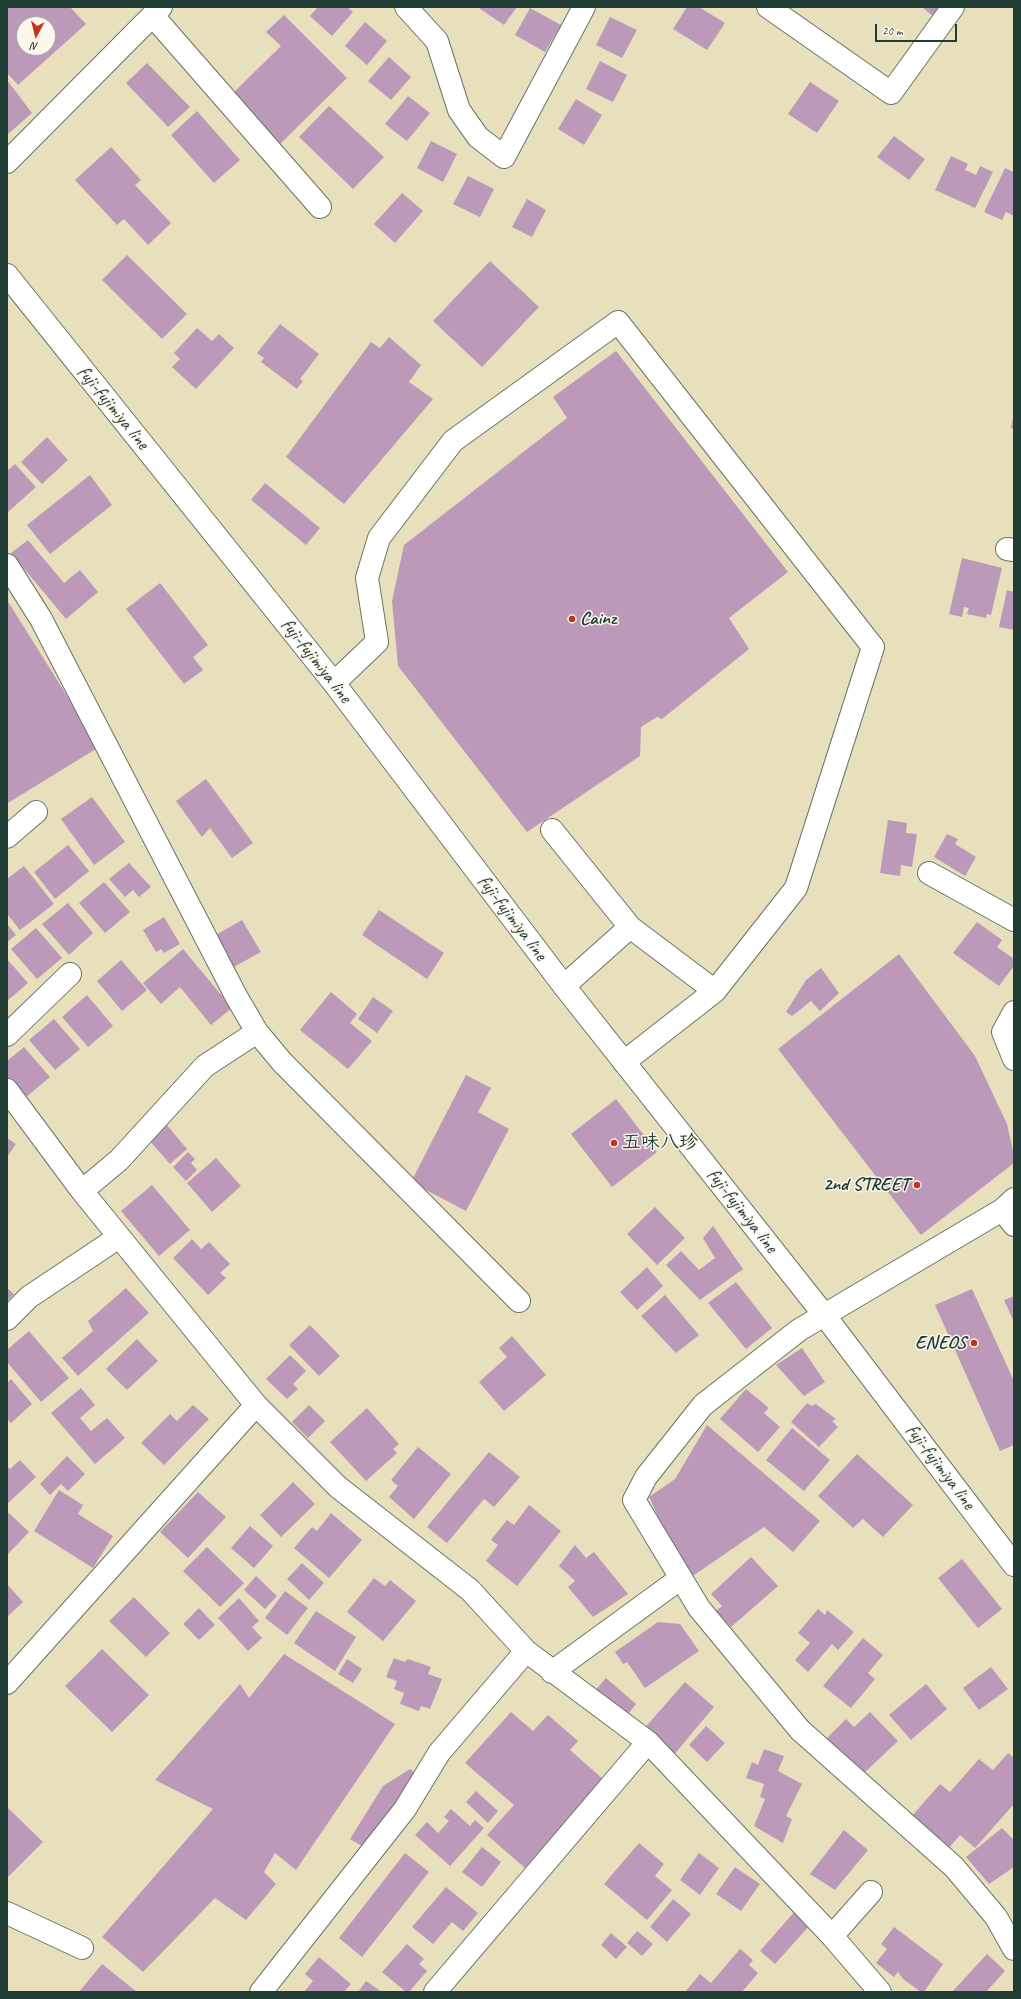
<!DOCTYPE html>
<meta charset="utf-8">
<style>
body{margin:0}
#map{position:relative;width:1021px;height:1999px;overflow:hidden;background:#e8e0bd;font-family:Caveat,sans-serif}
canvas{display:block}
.frame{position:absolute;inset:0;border:8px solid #1f3d34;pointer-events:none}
.north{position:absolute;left:16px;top:16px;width:40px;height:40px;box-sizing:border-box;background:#fbf7ec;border:1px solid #a3ada2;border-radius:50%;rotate:187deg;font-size:11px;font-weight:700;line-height:16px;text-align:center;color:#1f3d34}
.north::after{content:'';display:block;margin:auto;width:14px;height:18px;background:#c8321e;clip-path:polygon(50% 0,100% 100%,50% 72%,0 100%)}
.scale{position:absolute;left:875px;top:24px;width:82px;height:18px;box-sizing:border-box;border:2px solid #1f3d34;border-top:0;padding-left:5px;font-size:12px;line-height:14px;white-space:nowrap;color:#1f3d34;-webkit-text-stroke:3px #fbf7ec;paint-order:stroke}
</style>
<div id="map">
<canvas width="1021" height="1999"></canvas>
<div class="frame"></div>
<div class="north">N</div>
<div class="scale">20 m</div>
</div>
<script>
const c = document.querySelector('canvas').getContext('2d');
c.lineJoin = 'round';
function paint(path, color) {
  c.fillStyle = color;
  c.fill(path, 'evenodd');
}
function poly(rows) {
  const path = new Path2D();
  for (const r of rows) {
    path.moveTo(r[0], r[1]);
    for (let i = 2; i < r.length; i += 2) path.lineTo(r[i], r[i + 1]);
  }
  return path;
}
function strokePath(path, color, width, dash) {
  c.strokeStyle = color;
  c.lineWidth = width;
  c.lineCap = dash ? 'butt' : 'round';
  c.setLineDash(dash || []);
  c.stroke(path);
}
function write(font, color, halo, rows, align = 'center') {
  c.font = font + ' Caveat,"Klee One",sans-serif';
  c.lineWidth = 3;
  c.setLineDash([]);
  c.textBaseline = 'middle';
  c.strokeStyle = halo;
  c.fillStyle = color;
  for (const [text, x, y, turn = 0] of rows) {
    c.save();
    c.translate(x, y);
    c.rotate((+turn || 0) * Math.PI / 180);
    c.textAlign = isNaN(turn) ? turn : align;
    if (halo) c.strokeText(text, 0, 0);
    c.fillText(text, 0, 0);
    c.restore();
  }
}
paint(poly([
 [7,7,70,7,86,24,18,85,7,73],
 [24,24,48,24,48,48,24,48],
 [318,7,347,7,353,12,332,36,310,16],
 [481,7,517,7,504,25,480,9],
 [687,7,699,7,725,23,707,50,673,29],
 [922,7,941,7,934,17],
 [530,8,561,25,545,52,515,35],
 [284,15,347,78,280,144,231,95,281,46,266,32],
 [610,17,637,30,622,58,596,45],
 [365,22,387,41,367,65,345,46],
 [389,57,411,77,391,100,368,81],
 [600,61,627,75,613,102,586,89],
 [147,63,190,107,168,127,126,83],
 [7,80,32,113,7,135],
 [810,82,839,101,817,133,788,114],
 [408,96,430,113,407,141,385,124],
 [576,99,602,115,584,145,558,129],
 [329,106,384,157,353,189,299,137],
 [197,111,240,160,214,183,171,135],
 [894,136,925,159,909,180,877,157],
 [431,141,457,154,443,182,417,168],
 [111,147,141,180,135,185,171,223,148,245,124,219,117,225,75,180],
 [951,156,968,164,965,170,976,175,980,166,993,172,975,208,935,190],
 [1005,168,1014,172,1014,216,1006,212,1002,220,984,212],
 [468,176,494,189,480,217,453,204],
 [402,193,423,211,395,243,374,224],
 [527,199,546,210,532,237,512,227],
 [127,255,187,314,162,339,102,280],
 [490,261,539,307,482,367,433,321],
 [280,324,319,354,300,379,303,381,297,389,261,362,264,358,257,353],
 [197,328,212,341,219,334,234,348,196,389,172,367,180,359,174,353],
 [389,337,421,365,409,382,433,399,344,504,286,457,371,342,380,348],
 [616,351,788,572,729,618,749,649,662,719,657,717,641,727,640,756,527,832,398,666,392,601,404,545,567,418,553,397],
 [1013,417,1014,417,1014,429,1011,428],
 [47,437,68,460,42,484,21,462],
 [15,464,36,487,7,513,7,471],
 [90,475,112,505,50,554,27,525],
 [265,483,320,528,306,545,251,500],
 [28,540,64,583,80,570,98,592,66,619,11,553],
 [962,558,1002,568,991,615,987,614,986,618,967,614,969,608,964,607,962,617,949,614],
 [160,583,208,645,193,657,203,670,184,684,126,609],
 [1007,590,1014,592,1014,630,999,627],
 [7,600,99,747,8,803,7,801],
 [206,779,253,843,232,858,210,828,202,837,176,801],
 [92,797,125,842,94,865,61,819],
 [888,820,907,823,906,833,917,834,912,867,901,865,900,876,880,873],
 [947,834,958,839,955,844,976,857,965,876,934,857],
 [68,845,89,871,55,899,34,872],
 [129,863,151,887,139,897,133,890,125,897,109,879],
 [24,866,54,904,20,930,7,914,7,879],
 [104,882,130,912,105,933,79,903],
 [68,903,93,933,69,955,42,924],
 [379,910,444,953,427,979,362,935],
 [164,917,180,944,164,953,161,949,156,952,143,930],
 [242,920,261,952,232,968,214,936],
 [977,922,1002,940,997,947,1014,959,1014,966,999,986,953,953],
 [7,924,16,935,7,942],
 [36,928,62,958,37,979,11,949],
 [183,949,232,1008,211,1025,180,987,161,1004,143,983],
 [899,954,975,1056,1007,1124,1014,1155,1014,1163,921,1235,778,1049],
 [7,959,28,983,7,1001],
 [121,960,147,990,122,1011,97,981],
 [821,968,839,993,820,1011,811,1001,792,1016,786,1012,806,980],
 [331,992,357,1014,350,1023,372,1041,348,1069,300,1030],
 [87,995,113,1026,88,1047,62,1017],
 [373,997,393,1011,377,1033,358,1019],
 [54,1019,80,1049,55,1070,29,1040],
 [24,1047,50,1077,25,1098,7,1077,7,1061],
 [466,1075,491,1088,478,1112,509,1129,466,1211,411,1182],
 [616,1099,657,1152,612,1187,571,1134],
 [166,1124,187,1149,170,1164,148,1139],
 [7,1138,16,1144,7,1157],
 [188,1152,195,1159,191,1163,197,1170,186,1181,173,1167],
 [216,1158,241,1186,212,1212,187,1183],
 [152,1185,190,1230,159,1256,121,1211],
 [655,1207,685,1238,657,1265,627,1234],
 [713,1226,743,1269,700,1300,666,1265,681,1251,699,1270,715,1258,703,1238],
 [192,1239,201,1249,209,1242,230,1264,220,1273,226,1278,208,1295,173,1258],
 [647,1267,663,1286,637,1310,620,1292],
 [736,1282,772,1328,746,1349,708,1303],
 [7,1288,14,1294,7,1301],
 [126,1288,149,1313,78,1376,62,1358,93,1331,88,1321],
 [972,1289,1014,1381,1014,1445,1000,1451,935,1305],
 [665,1295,699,1335,676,1353,641,1316],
 [1014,1296,1014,1322,1004,1300],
 [310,1325,340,1356,319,1376,289,1345],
 [29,1331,69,1378,41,1402,7,1362,7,1350],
 [512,1336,546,1375,504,1411,479,1382,507,1357,499,1348],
 [137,1339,158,1361,127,1390,106,1369],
 [802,1348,825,1382,804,1396,776,1365],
 [290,1355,306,1371,293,1384,298,1389,287,1399,266,1379],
 [11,1379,32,1404,11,1423,7,1419,7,1383],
 [81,1388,95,1405,80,1418,91,1431,107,1418,125,1438,95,1464,51,1413],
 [746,1389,769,1408,764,1413,780,1427,758,1452,720,1419],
 [807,1403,812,1406,816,1404,836,1419,832,1421,838,1427,819,1447,791,1422],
 [193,1405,209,1419,164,1465,141,1443,170,1414,177,1421],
 [309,1405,325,1421,308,1438,292,1422],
 [367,1408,399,1444,393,1449,397,1453,366,1481,330,1442],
 [707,1425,820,1521,793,1552,764,1527,687,1580,649,1497,675,1479],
 [792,1428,830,1460,804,1491,766,1460],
 [418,1447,451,1474,414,1519,389,1497,398,1486,391,1480],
 [489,1452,520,1477,494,1507,484,1499,447,1543,427,1527],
 [857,1454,913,1505,883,1537,863,1519,853,1528,818,1496],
 [67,1456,85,1474,68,1491,61,1484,50,1495,40,1484],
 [20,1460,36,1477,7,1504,7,1466,10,1469],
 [293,1482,315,1504,281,1537,260,1515],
 [59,1490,83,1505,78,1514,113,1536,93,1568,34,1531],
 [198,1492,226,1517,188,1558,160,1532],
 [529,1505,561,1531,517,1586,486,1561,498,1545,491,1540,507,1520,514,1525],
 [9,1513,29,1532,7,1555,7,1515],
 [331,1513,362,1540,329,1578,294,1548,312,1527,317,1531],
 [250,1526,273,1546,254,1568,231,1548],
 [575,1545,586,1558,594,1552,628,1594,593,1617,568,1587,575,1581,559,1566],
 [207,1547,244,1583,220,1607,183,1571],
 [751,1557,778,1586,731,1627,716,1611,722,1606,711,1594],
 [962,1559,1002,1609,978,1628,938,1578],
 [302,1563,324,1583,309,1600,287,1579],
 [256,1576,277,1596,265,1609,244,1590],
 [374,1578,385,1586,390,1580,416,1601,383,1641,347,1612],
 [7,1584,23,1602,7,1617],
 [285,1591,308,1608,287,1635,265,1618],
 [134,1597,170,1633,146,1657,109,1621],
 [239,1598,259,1621,252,1627,262,1638,248,1651,218,1618],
 [199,1608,215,1625,199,1640,183,1624],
 [818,1609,825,1615,827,1610,854,1632,838,1650,832,1644,808,1672,795,1660,810,1643,798,1633],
 [316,1611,356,1637,335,1671,294,1643],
 [658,1622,680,1624,699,1651,645,1688,627,1662,623,1664,615,1652],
 [863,1638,883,1655,868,1673,875,1679,851,1708,823,1686],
 [102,1649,149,1695,112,1732,65,1686],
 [284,1654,395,1724,296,1870,275,1853,264,1872,276,1884,246,1920,215,1898,143,1972,102,1937,213,1809,155,1780,240,1684,249,1698],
 [394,1658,405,1662,408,1659,431,1667,428,1674,442,1679,430,1709,421,1706,419,1711,400,1704,404,1693,394,1689,397,1681,386,1677],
 [347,1659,362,1669,353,1683,338,1674],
 [991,1667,1008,1689,979,1710,963,1688],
 [606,1678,636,1704,625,1718,594,1692],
 [685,1682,714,1707,672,1757,642,1731],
 [926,1684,947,1709,911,1740,889,1715],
 [511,1712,533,1731,548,1715,578,1741,570,1750,604,1780,525,1868,487,1835,514,1805,465,1763],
 [870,1712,898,1741,861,1776,826,1739,846,1719,854,1727],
 [706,1726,725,1743,707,1762,689,1745],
 [764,1749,784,1756,778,1771,802,1784,786,1816,792,1819,783,1843,754,1826,765,1799,760,1797,764,1784,746,1778,752,1762,758,1765],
 [1008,1753,1014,1758,1014,1804,975,1848,960,1835,948,1849,911,1817,940,1784,950,1792,979,1759,993,1770],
 [410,1769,418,1775,388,1819,362,1846,350,1839,383,1786],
 [476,1791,498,1811,488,1823,466,1802],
 [8,1808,43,1842,7,1878,7,1809],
 [451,1809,470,1826,475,1820,484,1828,450,1866,415,1835,427,1822,438,1833,449,1821,444,1817],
 [1002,1828,1014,1840,1014,1867,989,1884,966,1857],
 [844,1830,868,1850,835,1890,810,1874],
 [639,1843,664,1864,655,1876,672,1890,647,1920,604,1884],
 [482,1847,501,1862,482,1887,462,1872],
 [405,1853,429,1872,362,1957,339,1938],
 [699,1853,719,1868,700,1895,680,1880],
 [735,1867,760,1884,741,1911,716,1894],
 [446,1887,478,1913,463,1931,452,1922,433,1944,412,1927],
 [673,1899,691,1914,667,1942,650,1927],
 [796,1910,811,1924,775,1964,760,1951],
 [894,1927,943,1964,924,1992,921,1992,903,1979,898,1972,894,1977,876,1963,887,1949,881,1944],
 [637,1931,653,1944,642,1956,627,1943],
 [611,1933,627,1947,616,1959,601,1945],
 [407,1944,424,1959,419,1964,427,1971,409,1992,406,1992,382,1972],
 [740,1949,753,1960,749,1965,758,1973,742,1992,685,1992,700,1974,711,1983],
 [987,1954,1005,1971,986,1992,952,1992],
 [319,1957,351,1984,344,1992,304,1992,313,1981,305,1974],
 [102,1964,137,1992,79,1992],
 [366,1981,382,1992,358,1992]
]), '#bd99b9');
const minor = poly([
 [406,7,437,41,459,110,478,137,504,157,584,7],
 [768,7,891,93,953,7],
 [153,16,320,207],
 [7,162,161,7],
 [1007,549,1014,550],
 [7,565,41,619,236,996,257,1032,282,1062,519,1301],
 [334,683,377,642,367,578,379,538,453,441,618,322,873,647,796,888,715,991,624,1062],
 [552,830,630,927,715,991],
 [7,837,36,812],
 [929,873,1014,920],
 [564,986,630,927],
 [1014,1012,1003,1032,1014,1059],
 [7,1035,70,974],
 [7,1090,82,1191,256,1405,338,1487,470,1590,526,1651,648,1742,832,1936,871,1892],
 [82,1191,119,1160,205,1066,257,1032],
 [1014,1199,1002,1210,799,1330,703,1405,646,1477,634,1500,699,1608,800,1730,954,1867,996,1917,1014,1949],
 [1002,1210,1014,1225],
 [7,1319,29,1297,119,1237],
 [552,1672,681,1578],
 [7,1683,256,1405],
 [7,1913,82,1948],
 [832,1936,880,1992],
 [261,1992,405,1809,439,1753,526,1651],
 [435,1992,648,1742]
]);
const major = poly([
 [7,275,334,683,564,986,825,1316,1014,1565]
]);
strokePath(minor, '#657664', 24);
strokePath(major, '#657664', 24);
strokePath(minor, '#fff', 22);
strokePath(major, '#fff', 22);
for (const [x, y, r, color] of [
 [572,619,4,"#c8321e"],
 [614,1143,4,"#c8321e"],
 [917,1185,4,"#c8321e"],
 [974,1343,4,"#c8321e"]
]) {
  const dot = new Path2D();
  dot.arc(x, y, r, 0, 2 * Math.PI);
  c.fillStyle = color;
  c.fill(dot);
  strokePath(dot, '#fbf7ec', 1.5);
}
write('19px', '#1f3d34', '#fbf7ec', [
 ["fuji-fujimiya line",113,408,51],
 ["fuji-fujimiya line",316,661,52],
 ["fuji-fujimiya line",512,918,53],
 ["fuji-fujimiya line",742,1211,52],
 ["fuji-fujimiya line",940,1467,53]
]);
write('bold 19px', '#1f3d34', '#fbf7ec', [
 ["Cainz",580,619],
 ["五味八珍",622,1143],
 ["2nd STREET",909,1185,"right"],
 ["ENEOS",966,1343,"right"]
], 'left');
</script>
